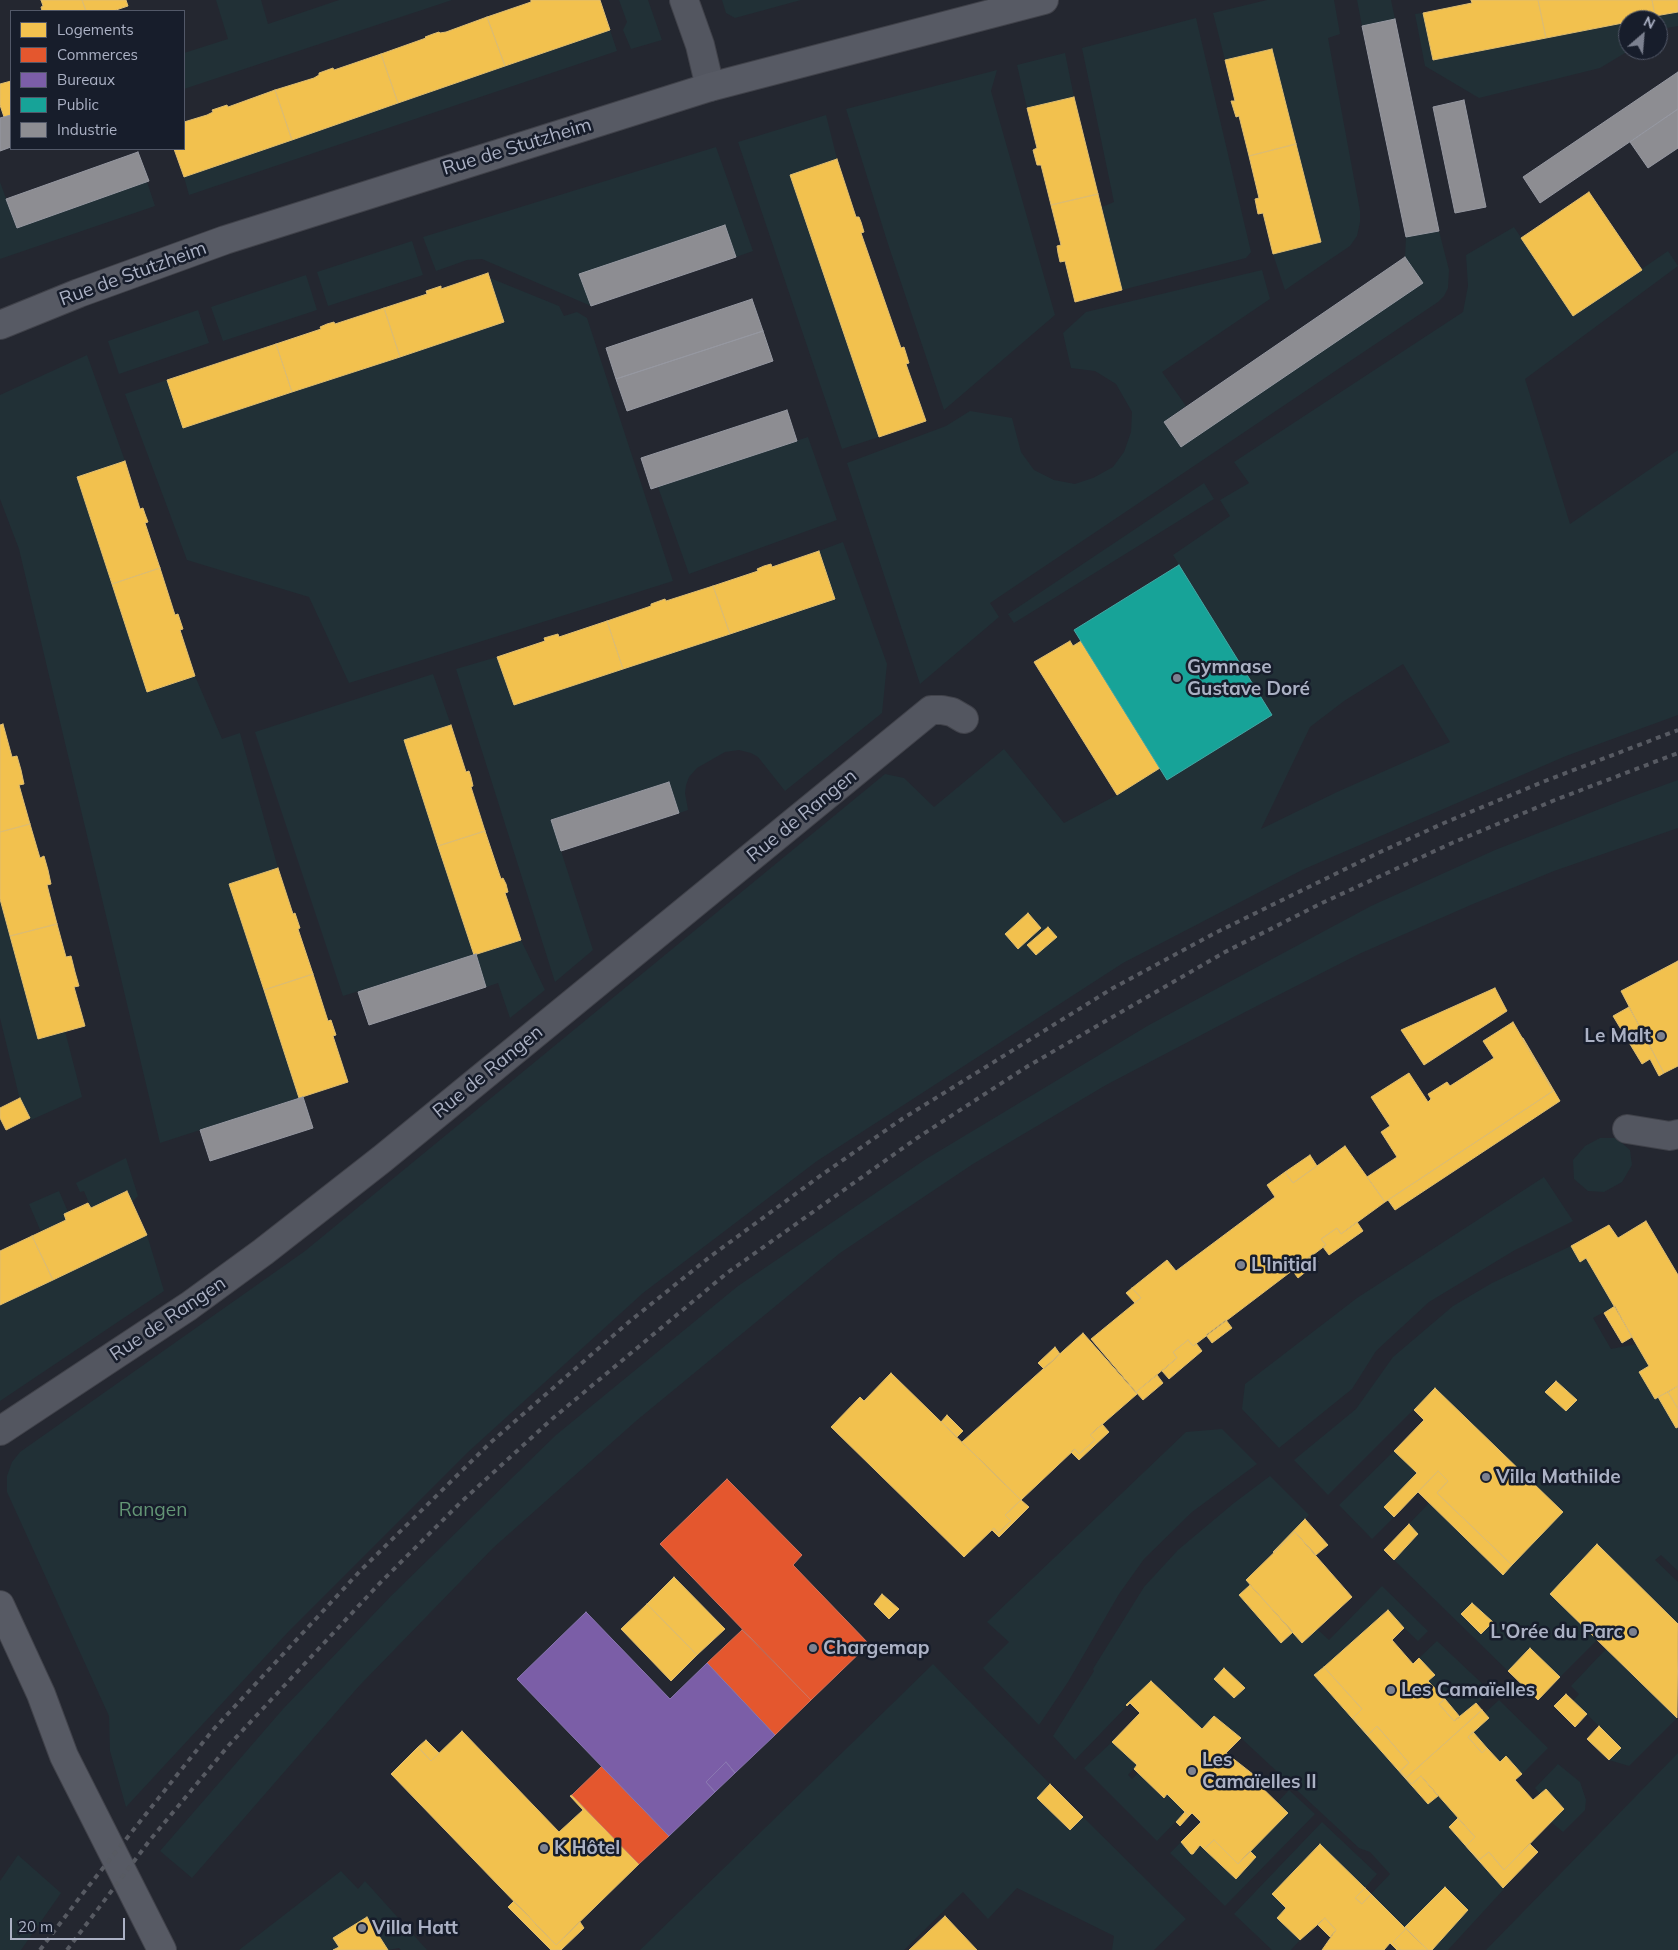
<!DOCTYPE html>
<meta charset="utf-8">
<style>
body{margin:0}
#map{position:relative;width:1678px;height:1950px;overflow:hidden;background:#242730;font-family:Mulish,sans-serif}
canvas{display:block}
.legend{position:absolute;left:10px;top:10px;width:175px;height:140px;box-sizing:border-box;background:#171d2b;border:1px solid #525868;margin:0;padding:6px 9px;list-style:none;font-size:15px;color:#abb1c4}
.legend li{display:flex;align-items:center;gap:10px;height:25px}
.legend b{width:25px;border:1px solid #525868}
.north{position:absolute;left:1618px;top:10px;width:50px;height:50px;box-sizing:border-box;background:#171d2b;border:1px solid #525868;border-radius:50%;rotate:27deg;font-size:14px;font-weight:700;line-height:20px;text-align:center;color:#abb1c4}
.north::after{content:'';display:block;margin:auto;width:18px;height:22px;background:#7c8190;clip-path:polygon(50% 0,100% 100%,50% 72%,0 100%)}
.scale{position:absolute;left:10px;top:1918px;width:115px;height:22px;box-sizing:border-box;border:2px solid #abb1c4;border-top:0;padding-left:6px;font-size:15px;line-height:18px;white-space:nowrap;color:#abb1c4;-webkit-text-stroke:4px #171d2b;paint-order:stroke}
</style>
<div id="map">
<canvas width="1678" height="1950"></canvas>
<ul class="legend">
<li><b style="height:14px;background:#f2c14e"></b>Logements</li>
<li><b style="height:14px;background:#e4572e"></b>Commerces</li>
<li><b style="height:14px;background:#7b5ea7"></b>Bureaux</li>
<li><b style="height:14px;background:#17a398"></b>Public</li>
<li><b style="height:14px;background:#8d8d92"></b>Industrie</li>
</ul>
<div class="north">N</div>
<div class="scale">20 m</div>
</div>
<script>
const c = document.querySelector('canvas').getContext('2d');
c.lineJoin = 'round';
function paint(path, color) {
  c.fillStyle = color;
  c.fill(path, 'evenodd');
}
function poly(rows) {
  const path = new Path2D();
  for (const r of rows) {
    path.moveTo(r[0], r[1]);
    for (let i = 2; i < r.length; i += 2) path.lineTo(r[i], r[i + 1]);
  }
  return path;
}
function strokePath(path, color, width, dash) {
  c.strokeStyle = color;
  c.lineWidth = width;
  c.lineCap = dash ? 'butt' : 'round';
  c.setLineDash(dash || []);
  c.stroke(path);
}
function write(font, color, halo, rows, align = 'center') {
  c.font = font + ' Mulish,sans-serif';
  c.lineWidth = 5;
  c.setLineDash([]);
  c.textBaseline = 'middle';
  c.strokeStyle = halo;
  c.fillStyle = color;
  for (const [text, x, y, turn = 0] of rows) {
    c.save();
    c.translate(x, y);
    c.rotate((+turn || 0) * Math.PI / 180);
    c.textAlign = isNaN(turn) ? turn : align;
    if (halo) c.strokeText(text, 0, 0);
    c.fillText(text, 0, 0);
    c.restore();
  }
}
paint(poly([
 [216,0,261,0,268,24,339,0,452,0,184,89,184,53,228,39],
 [619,0,648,0,662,40,631,49,623,30,627,22],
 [722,0,801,0,735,18,726,13],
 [1267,0,1334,0,1340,34,1328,38,1360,211,1360,222,1357,236,1350,246,1285,290,1273,254,1321,241,1272,49,1225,60,1213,13],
 [1357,0,1391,0,1395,19,1362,26],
 [1678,12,1678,26,1667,28,1658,34,1658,20,1636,20],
 [1423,13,1433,60,1628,22,1628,50,1630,50,1600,68,1479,98,1425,66,1415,14],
 [1196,18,1251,252,1246,258,1122,290,1102,207,1114,202,1082,48],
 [610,30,617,51,189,195,184,177],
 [1065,53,1074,97,1027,108,1017,65],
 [997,70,991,91,1055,315,944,410,888,244,846,109],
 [826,115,837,159,790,175,879,437,842,449,738,142],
 [716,147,753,251,736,257,725,226,580,275,591,306,482,259,467,260,436,271,423,237],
 [0,182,17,228,147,182,155,206,0,259],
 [1514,227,1573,316,1668,251,1678,266,1525,379,1570,524,1678,450,1678,715,1566,756,1302,870,1123,963,817,1161,643,1293,467,1453,289,1631,126,1807,110,1751,109,1716,7,1492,7,1476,12,1462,20,1452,305,1251,885,774,904,778,934,807,1004,749,1064,823,1117,795,1160,768,1167,780,1272,715,1173,555,1230,516,1220,500,1249,483,1234,462,1463,312,1468,286,1466,255],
 [1403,664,1450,742,1337,792,1261,829,1310,727,1344,701],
 [1439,231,1449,270,1448,288,1444,296,1438,302,990,603,999,617,920,684,847,463,946,426,970,411,1012,418,1021,452,1034,470,1054,480,1075,484,1093,478,1113,467,1124,452,1131,432,1132,412,1116,384,1095,371,1071,368,1063,333,1086,312,1262,270,1270,299,1162,372,1186,406,1164,422,1181,446,1405,257,1406,237],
 [412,241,423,275,328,306,317,272],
 [306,275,317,310,223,341,211,307],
 [490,278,559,306,564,316,577,312,587,318,673,581,349,683,309,597,187,560,125,394,167,380,184,428,504,322],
 [198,310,209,343,119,374,108,341],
 [87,355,125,461,77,477,147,692,195,676,222,739,240,733,278,868,229,884,299,1098,160,1143,19,549,0,499,0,395],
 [808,437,837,520,689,574,658,487],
 [1204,483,1214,499,1014,623,1008,614],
 [843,542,887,664,882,713,785,791,758,757,751,753,739,750,725,752,697,768,689,777,686,785,685,793,688,810,679,813,669,782,551,820,593,950,555,982,456,669,497,657,514,704,834,599,819,551],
 [433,674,451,725,404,741,474,955,343,996,255,732],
 [1678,780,1678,828,1554,871,1473,904,1359,954,1249,1010,1106,1085,973,1164,840,1253,636,1421,493,1548,359,1686,192,1878,160,1851,283,1709,391,1596,556,1435,738,1286,926,1159,1149,1025,1371,906,1495,850,1628,798],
 [0,899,39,1038,65,1031,82,1097,31,1120,19,1096,0,1018],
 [521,940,545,990,510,1018,498,983,486,987,476,954],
 [1600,1138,1616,1138,1630,1150,1632,1165,1622,1182,1604,1192,1588,1191,1574,1179,1573,1160,1585,1146],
 [126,1158,138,1196,132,1202,126,1191,91,1208,84,1191,80,1192,76,1183],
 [1544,1177,1573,1221,1515,1250,1429,1302,1376,1351,1352,1389,1279,1448,1242,1409,1245,1384,1357,1298],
 [59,1191,68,1212,64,1215,66,1220,41,1232,29,1204],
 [147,1235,164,1291,0,1401,0,1305],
 [1571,1246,1580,1261,1586,1258,1615,1306,1593,1318,1611,1349,1636,1344,1649,1366,1639,1372,1655,1399,1658,1397,1676,1428,1678,1427,1678,1571,1661,1555,1655,1560,1678,1582,1678,1624,1597,1545,1597,1640,1560,1677,1530,1648,1508,1671,1394,1560,1418,1535,1409,1524,1429,1503,1503,1574,1563,1512,1435,1388,1328,1495,1294,1460,1356,1409,1393,1357,1453,1306,1492,1283],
 [1222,1429,1257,1464,1192,1512,1144,1559,1119,1594,1068,1682,1039,1725,983,1668,1009,1642,987,1622,1186,1432],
 [1394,1451,1417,1473,1384,1507,1394,1517,1372,1539,1339,1505],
 [1270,1476,1309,1515,1246,1580,1250,1585,1239,1595,1281,1643,1293,1632,1317,1629,1329,1640,1382,1586,1428,1631,1418,1641,1386,1611,1324,1667,1475,1837,1496,1879,1504,1889,1448,1950,1432,1950,1468,1910,1445,1887,1405,1927,1371,1894,1390,1874,1370,1852,1359,1848,1241,1738,1215,1716,1202,1729,1151,1681,1075,1760,1053,1736,1094,1671,1093,1669,1144,1587,1178,1550,1234,1503],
 [1437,1641,1490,1691,1477,1704,1476,1703,1454,1721,1445,1699,1428,1681,1435,1675,1419,1658],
 [1606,1649,1677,1718,1629,1766,1609,1760,1621,1747,1573,1701,1579,1694,1571,1686],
 [933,1664,1050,1784,1037,1798,1069,1830,1083,1817,1186,1919,1154,1950,1112,1950,1114,1936,1017,1888,988,1919,963,1892,904,1950,640,1950],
 [1499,1700,1548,1748,1522,1774,1506,1756,1500,1762,1488,1748,1482,1753,1468,1737,1489,1718,1485,1713],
 [1112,1742,1137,1765,1128,1775,1132,1779,1138,1773,1163,1798,1167,1794,1185,1812,1157,1841,1084,1768],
 [1678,1753,1678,1950,1486,1950],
 [1558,1764,1580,1782,1586,1800,1585,1810,1563,1832,1551,1822,1564,1808,1546,1789,1540,1794,1535,1788],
 [1289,1790,1315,1814,1225,1906,1170,1853,1181,1842,1192,1854,1200,1845,1236,1879,1256,1857,1250,1851,1288,1813,1277,1803],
 [1322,1822,1377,1874,1365,1888,1320,1844,1272,1894,1286,1908,1277,1918,1300,1940,1291,1950,1272,1950,1234,1914],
 [18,1855,61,1893,21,1950,0,1950,0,1881],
 [341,1871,358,1889,365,1881,427,1950,401,1950,399,1948,388,1950,339,1947,333,1950,239,1950]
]), '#213036');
const homes = poly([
 [41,0,82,0,86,11,42,11,41,7,43,6,41,0],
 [82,0,126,0,128,6,113,11,86,11,82,0],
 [531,0,600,0,610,30,505,66,487,17,531,2,531,0],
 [1471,0,1538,0,1546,38,1433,60,1423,13,1472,3,1471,0],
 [1538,0,1652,0,1655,16,1628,20,1628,22,1546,38,1538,0],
 [1652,0,1678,0,1678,12,1655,16,1652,0],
 [487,17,505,66,398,103,381,54,426,38,425,37,433,34,439,32,440,33,446,32,487,17],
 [1272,49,1296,144,1249,156,1239,116,1236,117,1231,101,1235,101,1225,60,1272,49],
 [381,54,398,103,292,140,275,90,314,78,319,75,319,73,333,68,334,70,381,54],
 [11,81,11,115,4,117,0,105,0,84,11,81],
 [275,90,292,140,184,177,174,149,184,149,184,122,207,115,213,112,212,110,227,105,228,107,275,90],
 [1074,97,1098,194,1051,205,1041,165,1037,165,1033,150,1037,148,1027,108,1074,97],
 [1296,144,1321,242,1273,254,1263,213,1258,214,1255,199,1259,198,1249,156,1296,144],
 [837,159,856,217,859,217,861,222,864,232,861,233,901,348,904,347,909,363,906,364,926,421,879,437,790,175,837,159],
 [1589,192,1642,270,1573,316,1521,238,1589,192],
 [1098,194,1122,290,1075,302,1065,261,1060,262,1058,253,1057,246,1061,245,1051,205,1098,194],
 [488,273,504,322,400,357,384,308,427,294,426,291,441,286,441,289,488,273],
 [384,308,400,357,292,392,276,344,321,329,320,327,327,324,334,322,335,324,384,308],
 [276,344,292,392,183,428,167,380,276,344],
 [125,461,140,509,143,508,145,514,148,522,145,523,160,568,112,584,77,477,125,461],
 [819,551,835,599,730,634,713,586,758,571,757,569,764,566,771,564,772,567,819,551],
 [160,568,175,615,178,614,183,629,180,630,195,676,147,692,112,584,160,568],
 [713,586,730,634,623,669,607,621,651,606,651,604,665,599,666,601,713,586],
 [607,621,623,669,514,705,497,657,545,641,544,638,558,634,559,637,607,621],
 [1070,641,1073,646,1081,641,1160,768,1117,795,1034,662,1070,641],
 [3,724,12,757,17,756,21,770,24,784,19,785,30,824,0,832,0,725,3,724],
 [451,725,466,772,469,771,471,777,473,786,471,787,485,831,438,846,404,740,451,725],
 [30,824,40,858,44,856,48,870,51,884,47,885,57,924,10,936,0,899,0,832,30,824],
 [485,831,501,879,503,878,506,884,508,892,505,893,521,940,474,955,438,846,485,831],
 [278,868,293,914,295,913,300,928,298,929,313,974,264,990,229,884,278,868],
 [1028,913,1041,928,1018,949,1005,934,1028,913],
 [57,924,66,957,71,956,75,972,79,986,74,987,85,1026,38,1039,10,936,57,924],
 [1048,927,1057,937,1036,955,1027,945,1048,927],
 [1678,961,1678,1066,1664,1073,1621,991,1678,961],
 [313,974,328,1021,331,1020,336,1035,333,1036,348,1082,299,1098,264,990,313,974],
 [1495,988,1507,1011,1424,1065,1401,1030,1495,988],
 [1629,1007,1664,1073,1659,1076,1650,1059,1642,1064,1613,1016,1629,1007],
 [1513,1022,1553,1091,1385,1202,1367,1177,1397,1157,1381,1132,1390,1126,1371,1097,1409,1073,1428,1102,1431,1099,1428,1094,1447,1082,1450,1086,1494,1058,1483,1041,1513,1022],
 [1522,1038,1523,1038,1560,1101,1395,1210,1388,1200,1553,1091,1522,1038],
 [20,1098,30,1118,6,1130,0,1118,0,1108,20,1098],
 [1345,1146,1385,1202,1341,1234,1337,1228,1321,1239,1326,1245,1193,1346,1188,1340,1173,1352,1177,1358,1136,1392,1091,1339,1141,1298,1132,1288,1167,1260,1176,1271,1275,1197,1267,1185,1285,1172,1293,1183,1345,1146],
 [1310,1155,1317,1166,1293,1183,1285,1172,1310,1155],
 [127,1191,147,1235,53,1280,32,1236,66,1220,64,1214,88,1203,91,1208,127,1191],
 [1646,1221,1678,1275,1678,1386,1655,1399,1639,1372,1649,1366,1586,1258,1580,1262,1571,1246,1609,1225,1618,1238,1646,1221],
 [1357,1222,1363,1231,1329,1255,1323,1247,1326,1245,1321,1239,1337,1228,1341,1234,1357,1222],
 [32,1236,53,1280,0,1305,0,1251,32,1236],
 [1313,1254,1318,1262,1298,1278,1292,1270,1313,1254],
 [1132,1288,1141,1298,1135,1303,1126,1293,1132,1288],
 [1615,1306,1632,1337,1622,1343,1604,1313,1615,1306],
 [1226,1320,1232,1328,1212,1343,1206,1335,1226,1320],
 [1083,1333,1137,1394,1090,1435,1095,1440,1079,1454,1075,1449,1021,1500,962,1442,1083,1333],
 [1188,1340,1193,1346,1196,1343,1202,1351,1169,1379,1162,1371,1177,1358,1173,1352,1188,1340],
 [1055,1347,1060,1354,1044,1369,1038,1363,1055,1347],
 [891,1373,1021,1500,1005,1515,1011,1521,998,1533,994,1528,964,1557,831,1427,860,1397,864,1401,891,1373],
 [1157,1375,1163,1383,1143,1400,1136,1392,1157,1375],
 [1556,1381,1577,1400,1566,1411,1545,1392,1556,1381],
 [1678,1386,1678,1409,1668,1392,1678,1386],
 [1435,1388,1563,1512,1512,1565,1437,1493,1448,1481,1438,1471,1394,1517,1384,1507,1417,1473,1394,1451,1424,1420,1414,1410,1435,1388],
 [1668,1392,1678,1409,1678,1427,1676,1428,1658,1397,1668,1392],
 [947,1415,963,1431,957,1437,941,1422,947,1415],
 [1102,1424,1109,1432,1079,1460,1071,1452,1075,1449,1079,1454,1095,1440,1090,1435,1102,1424],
 [1438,1471,1448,1481,1437,1493,1512,1565,1503,1575,1418,1492,1438,1471],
 [1021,1500,1029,1507,999,1537,992,1530,994,1528,998,1533,1011,1521,1005,1515,1021,1500],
 [1305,1519,1328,1545,1316,1555,1295,1532,1274,1553,1273,1552,1305,1519],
 [1409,1524,1418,1534,1394,1560,1384,1550,1409,1524],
 [1295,1532,1352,1597,1302,1643,1246,1580,1295,1532],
 [1597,1544,1678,1624,1677,1718,1550,1594,1597,1544],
 [674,1577,725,1629,697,1655,647,1604,674,1577],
 [1250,1585,1293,1632,1281,1643,1239,1595,1250,1585],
 [882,1594,899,1609,889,1619,874,1604,882,1594],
 [1472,1603,1493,1622,1481,1634,1461,1614,1472,1603],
 [647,1604,697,1655,671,1681,621,1629,647,1604],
 [1388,1610,1404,1628,1392,1640,1413,1664,1419,1658,1435,1675,1428,1681,1445,1699,1439,1704,1454,1721,1476,1703,1482,1710,1406,1778,1400,1771,1409,1763,1377,1726,1368,1735,1353,1718,1362,1709,1324,1667,1388,1610],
 [1530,1648,1560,1677,1538,1700,1508,1671,1530,1648],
 [1324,1667,1362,1709,1353,1718,1368,1735,1377,1726,1409,1763,1400,1771,1406,1778,1405,1778,1314,1675,1324,1667],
 [1224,1668,1245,1688,1234,1698,1214,1679,1224,1668],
 [1151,1681,1202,1729,1214,1716,1241,1738,1226,1753,1254,1775,1251,1777,1288,1813,1238,1864,1214,1840,1204,1849,1200,1845,1193,1854,1191,1854,1181,1842,1201,1822,1192,1813,1189,1816,1167,1794,1164,1798,1134,1769,1137,1765,1112,1742,1140,1713,1130,1703,1127,1706,1126,1705,1151,1681],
 [1566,1694,1587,1714,1575,1727,1554,1706,1566,1694],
 [1445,1699,1460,1717,1454,1721,1439,1704,1445,1699],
 [1482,1710,1489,1718,1468,1737,1482,1753,1487,1748,1500,1762,1506,1756,1522,1774,1515,1780,1533,1800,1546,1789,1564,1809,1504,1870,1489,1852,1479,1860,1466,1846,1475,1837,1421,1776,1412,1784,1406,1778,1482,1710],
 [1599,1726,1621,1748,1609,1760,1587,1739,1599,1726],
 [462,1731,559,1832,583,1810,570,1796,572,1795,639,1864,556,1945,391,1774,418,1747,431,1761,462,1731],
 [1473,1732,1487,1748,1482,1753,1468,1737,1473,1732],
 [426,1740,439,1753,431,1761,418,1747,426,1740],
 [1421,1776,1438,1796,1428,1804,1405,1778,1412,1784,1421,1776],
 [1050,1784,1083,1817,1070,1830,1037,1798,1050,1784],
 [1185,1812,1189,1816,1180,1826,1176,1822,1185,1812],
 [1458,1818,1475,1837,1466,1846,1479,1860,1489,1852,1504,1870,1530,1844,1538,1852,1503,1888,1449,1827,1458,1818],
 [1214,1840,1238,1864,1250,1851,1256,1857,1236,1879,1204,1849,1214,1840],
 [1320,1844,1365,1888,1355,1898,1362,1904,1371,1894,1406,1929,1393,1942,1401,1950,1397,1950,1390,1943,1384,1950,1322,1950,1336,1930,1325,1918,1300,1940,1277,1918,1286,1908,1272,1894,1320,1844],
 [1445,1887,1468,1910,1432,1950,1428,1950,1405,1927,1445,1887],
 [1365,1888,1371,1894,1362,1904,1355,1898,1365,1888],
 [514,1901,556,1945,580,1922,584,1928,561,1950,551,1950,508,1907,514,1901],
 [945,1916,977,1950,909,1950,945,1916],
 [367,1917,388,1950,333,1950,339,1947,333,1938,367,1917],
 [1325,1918,1336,1930,1330,1937,1318,1925,1325,1918],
 [1406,1929,1428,1950,1401,1950,1393,1942,1406,1929]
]);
paint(homes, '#f2c14e');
strokePath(homes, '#ddbc71', 1);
const shops = poly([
 [727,1479,802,1555,793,1565,869,1644,811,1700,660,1544,727,1479],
 [742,1630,811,1700,775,1735,707,1663,742,1630],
 [602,1766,669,1836,639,1864,572,1795,602,1766]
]);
paint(shops, '#e4572e');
strokePath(shops, '#d3725b', 1);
const offices = poly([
 [586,1612,670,1699,707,1663,775,1735,735,1773,726,1762,706,1782,715,1792,669,1836,517,1679,586,1612],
 [726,1762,735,1773,715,1792,706,1782,726,1762]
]);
paint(offices, '#7b5ea7');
strokePath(offices, '#8977b0', 1);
const public = poly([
 [1179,565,1272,715,1167,780,1074,630,1179,565]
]);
paint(public, '#17a398');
strokePath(public, '#43a7a5', 1);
const industry = poly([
 [1395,19,1439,231,1406,237,1362,26,1395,19],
 [1678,72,1678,109,1540,203,1523,177,1678,72],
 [1464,100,1486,207,1455,213,1433,107,1464,100],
 [1678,109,1678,148,1648,168,1630,142,1678,109],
 [11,115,11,147,0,151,0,118,11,115],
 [138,152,149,181,17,228,6,199,138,152],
 [725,225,736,257,591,306,579,274,725,225],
 [1405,257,1423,283,1181,447,1164,422,1405,257],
 [752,299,763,331,616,379,606,348,752,299],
 [763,331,773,361,627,411,616,379,763,331],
 [787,410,797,441,651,489,641,458,787,410],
 [669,782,679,813,561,851,551,820,669,782],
 [476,954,486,987,369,1025,358,992,476,954],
 [303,1097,313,1128,210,1161,200,1130,303,1097]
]);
paint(industry, '#8d8d92');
strokePath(industry, '#9698a1', 1);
const street = poly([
 [684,0,700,45,710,87],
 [1627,1129,1670,1136,1678,1134],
 [0,1431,189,1306,263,1252,382,1159,931,710,942,710,952,712,964,719]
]);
const secondary = poly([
 [0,325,79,293,225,240,710,87,1044,0],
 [0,1605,41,1694,64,1756,162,1950]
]);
strokePath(street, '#40424a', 30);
strokePath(secondary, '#40424a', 30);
strokePath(street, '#535660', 28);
strokePath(secondary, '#575a64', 28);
strokePath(poly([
 [40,1950,80,1897,212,1731,361,1570,490,1443,630,1321,711,1256,820,1176,902,1119,1113,988,1215,933,1378,853,1444,823,1545,781,1678,730],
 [67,1950,150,1840,229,1745,379,1584,461,1502,552,1419,727,1273,917,1138,1028,1066,1225,952,1322,903,1452,843,1555,800,1678,753]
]), '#575a62', 4, [5, 5]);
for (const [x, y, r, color] of [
 [1177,678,5,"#7c8190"],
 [1661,1036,5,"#7c8190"],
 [1241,1265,5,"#7c8190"],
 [1486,1477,5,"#7c8190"],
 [1633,1632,5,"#7c8190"],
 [813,1648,5,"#7c8190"],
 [1391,1690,5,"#7c8190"],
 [1192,1771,5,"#7c8190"],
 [544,1848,5,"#7c8190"],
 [362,1928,5,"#7c8190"]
]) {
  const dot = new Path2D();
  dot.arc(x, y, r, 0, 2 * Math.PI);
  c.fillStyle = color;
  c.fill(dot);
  strokePath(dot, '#171d2b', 2);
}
write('19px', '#abb1c4', '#171d2b', [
 ["Rue de Stutzheim",517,147,-17],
 ["Rue de Stutzheim",133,274,-20],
 ["Rue de Rangen",802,816,-39],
 ["Rue de Rangen",488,1072,-39],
 ["Rue de Rangen",168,1319,-34]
]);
write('bold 19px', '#abb1c4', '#171d2b', [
 ["Gymnase",1187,667],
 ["Gustave Doré",1187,689],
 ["Le Malt",1651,1036,"right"],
 ["L'Initial",1251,1265],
 ["Villa Mathilde",1496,1477],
 ["L'Orée du Parc",1623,1632,"right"],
 ["Chargemap",823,1648],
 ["Les Camaïelles",1401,1690],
 ["Les",1202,1760],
 ["Camaïelles II",1202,1782],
 ["K Hôtel",554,1848],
 ["Villa Hatt",372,1928]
], 'left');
write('19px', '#639575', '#171d2b', [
 ["Rangen",153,1510]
]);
</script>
